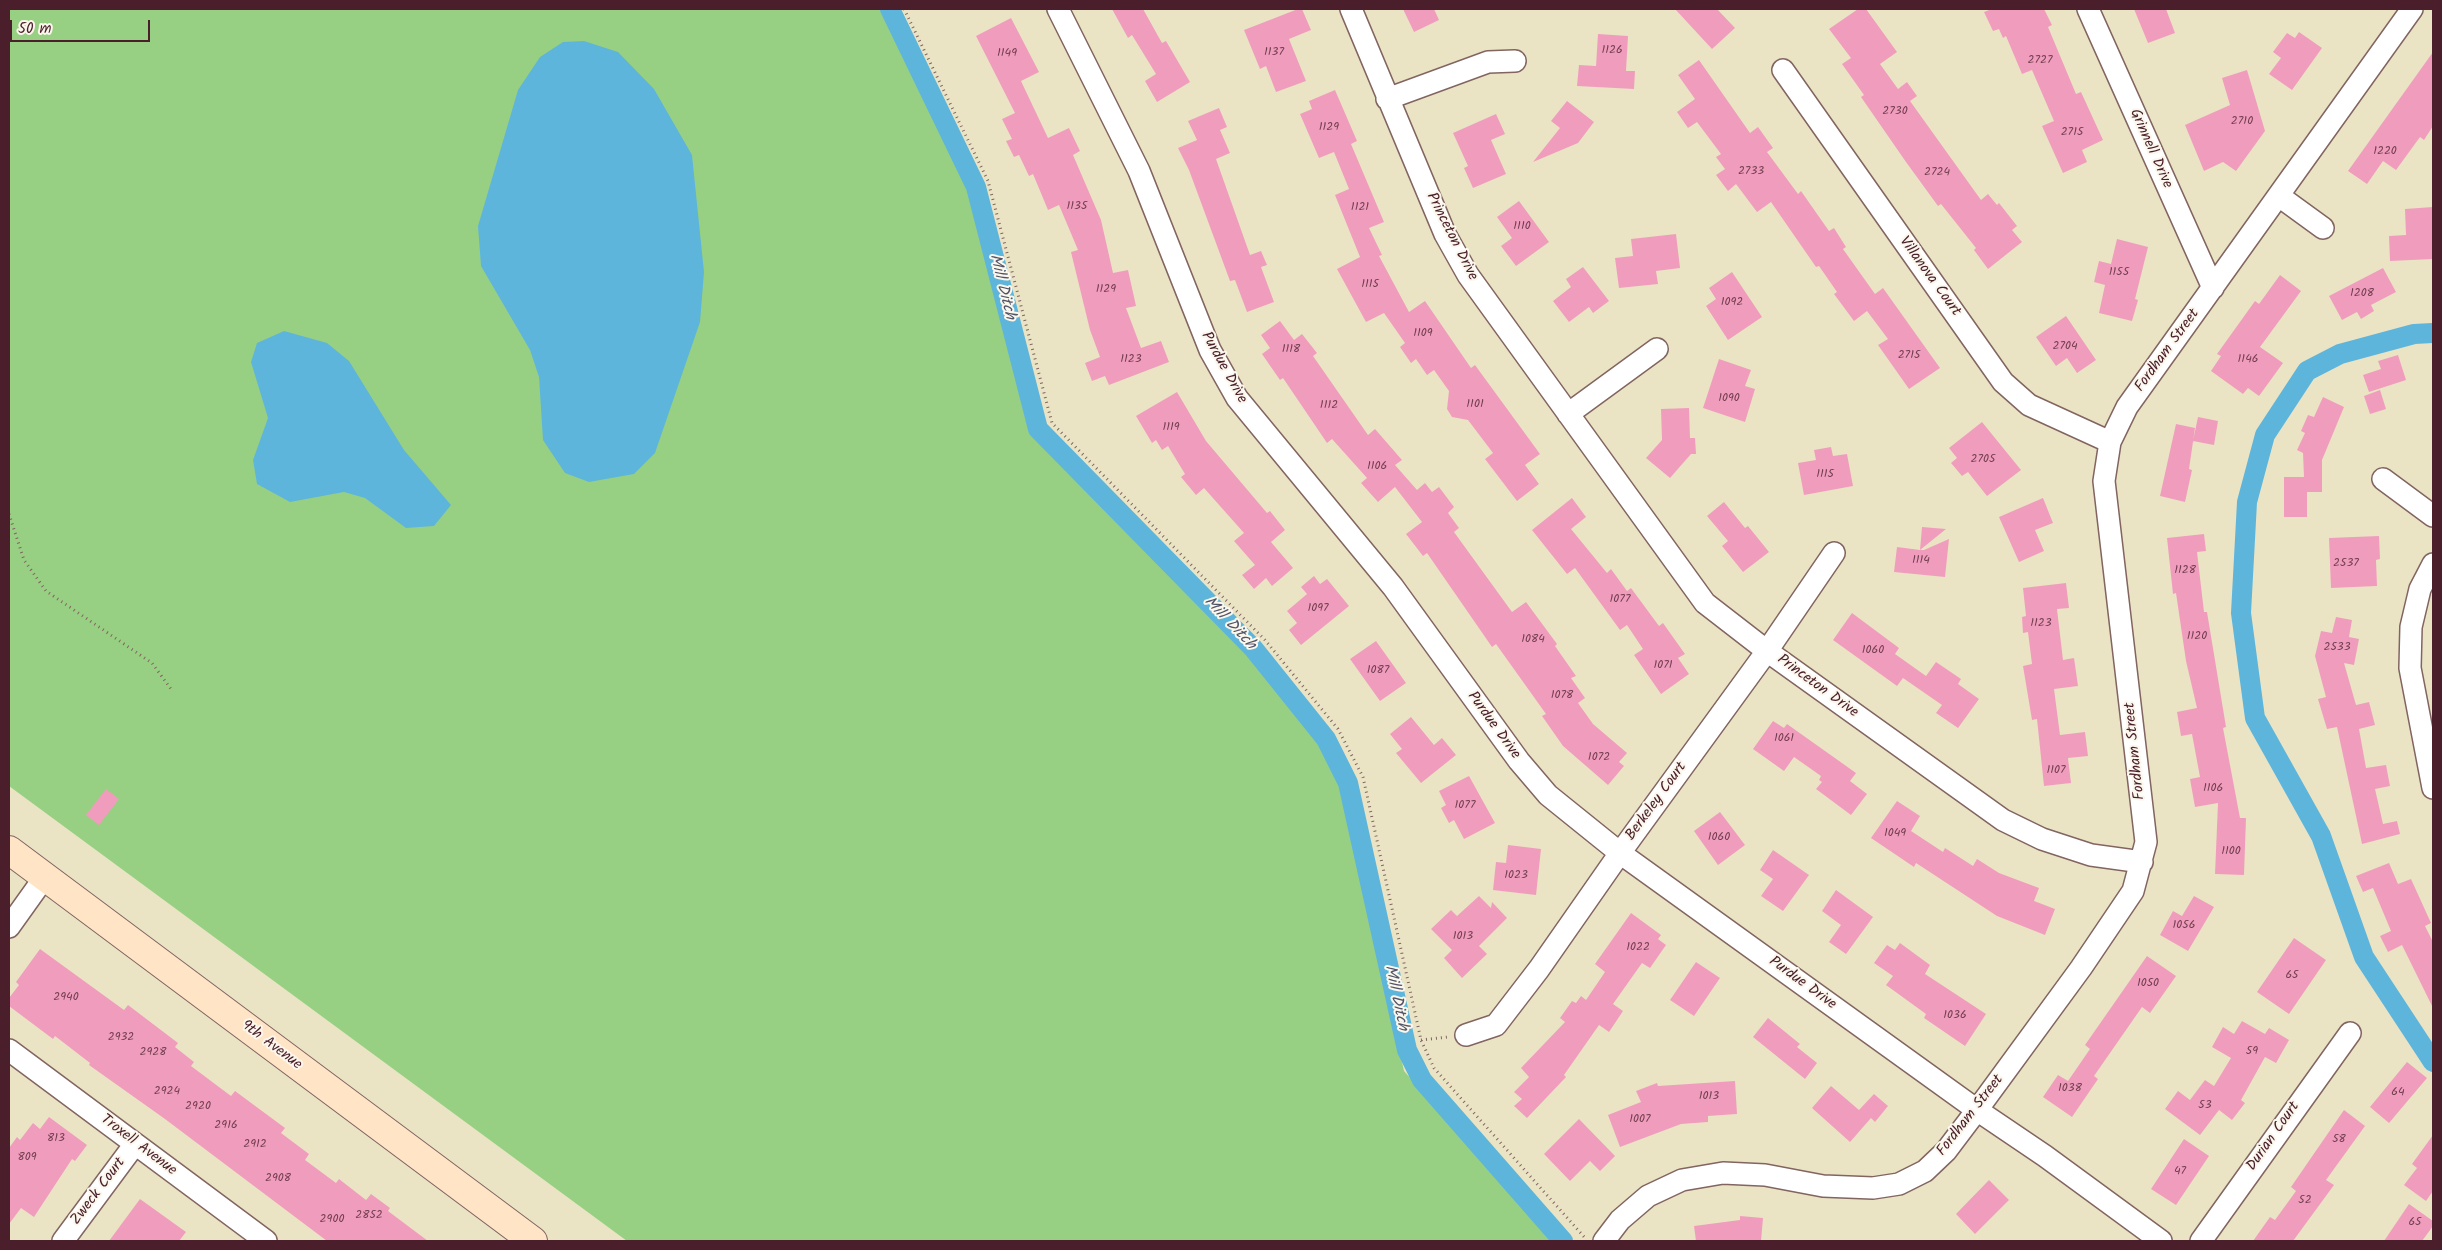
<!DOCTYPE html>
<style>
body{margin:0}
#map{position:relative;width:2442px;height:1250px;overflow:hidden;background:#eae4c5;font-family:Kalam,sans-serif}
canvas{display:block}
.frame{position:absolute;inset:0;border:10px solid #4a1f2b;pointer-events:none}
.scale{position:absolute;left:10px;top:20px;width:140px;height:22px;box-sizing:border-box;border:2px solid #4a1f2b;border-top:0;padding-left:6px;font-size:15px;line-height:18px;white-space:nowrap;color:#4a1f2b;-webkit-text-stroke:4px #fbf7ec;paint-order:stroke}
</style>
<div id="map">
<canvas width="2442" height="1250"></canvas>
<div class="frame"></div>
<div class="scale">50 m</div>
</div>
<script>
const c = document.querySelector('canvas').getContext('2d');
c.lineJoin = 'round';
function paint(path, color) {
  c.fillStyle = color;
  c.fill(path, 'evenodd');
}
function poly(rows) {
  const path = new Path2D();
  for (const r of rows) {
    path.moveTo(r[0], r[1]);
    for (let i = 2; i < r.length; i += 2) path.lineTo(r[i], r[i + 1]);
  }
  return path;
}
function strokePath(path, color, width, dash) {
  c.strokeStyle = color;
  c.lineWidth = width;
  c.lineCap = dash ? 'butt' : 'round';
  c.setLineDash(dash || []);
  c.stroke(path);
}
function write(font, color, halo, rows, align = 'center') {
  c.font = font + ' Kalam,sans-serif';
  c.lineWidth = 4;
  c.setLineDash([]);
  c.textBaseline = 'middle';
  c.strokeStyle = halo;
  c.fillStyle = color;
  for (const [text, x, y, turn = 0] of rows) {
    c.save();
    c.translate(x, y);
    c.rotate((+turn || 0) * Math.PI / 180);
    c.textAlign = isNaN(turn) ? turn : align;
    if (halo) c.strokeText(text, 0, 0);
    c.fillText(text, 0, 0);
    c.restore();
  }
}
paint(poly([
 [9,9,881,9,917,76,977,210,1035,439,1253,654,1320,742,1339,778,1404,1071,1555,1241,627,1241,9,786]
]), '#98d083');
paint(poly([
 [584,41,618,52,654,89,692,155,704,272,700,322,655,453,634,474,589,482,565,473,543,440,539,377,530,350,481,266,478,226,518,90,540,57,563,42],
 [284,331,327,343,349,361,404,450,451,505,434,526,406,528,365,498,344,492,290,502,257,484,253,460,268,418,251,362,257,343]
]), '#5eb5db');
strokePath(poly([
 [890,9,976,187,1038,429,1253,648,1326,739,1348,783,1407,1050,1422,1080,1563,1241],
 [2433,333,2414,334,2340,354,2307,371,2265,435,2247,502,2241,613,2255,718,2321,836,2364,957,2433,1062]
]), '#5eb5db', 20);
paint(poly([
 [1112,9,1143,9,1162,43,1166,41,1190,82,1157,102,1145,81,1156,74,1132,35,1128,38],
 [1298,9,1302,9,1311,30,1289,39,1306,81,1276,92,1266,66,1260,69,1244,30],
 [1403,9,1434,9,1439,20,1414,32],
 [1675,9,1717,9,1735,28,1712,49],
 [1858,9,1866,9,1897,52,1880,64,1898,89,1907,82,1917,96,1910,101,1981,200,1988,194,1997,205,1999,203,2017,226,2012,230,2022,242,1988,269,1974,250,1976,248,1941,204,1938,206,1906,162,1861,97,1864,95,1842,64,1851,58,1829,29],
 [1992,9,2044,9,2052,25,2048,27,2076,94,2081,92,2103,140,2082,150,2087,162,2063,173,2042,126,2054,121,2032,70,2022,74,2006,36,2003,38,1999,29,1993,31,1984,12],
 [2134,9,2166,9,2175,33,2148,43],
 [1011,18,1039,72,1021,81,1048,138,1069,128,1080,151,1073,155,1101,220,1113,273,1128,270,1136,306,1126,308,1141,348,1161,341,1169,362,1109,385,1105,376,1092,381,1085,363,1100,357,1090,330,1071,252,1078,250,1059,205,1048,210,1033,174,1029,176,1019,155,1014,157,1006,141,1012,139,1002,119,1015,113,976,36],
 [2299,32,2322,48,2292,90,2269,74,2281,58,2273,52,2287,33,2295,38],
 [1598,34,1628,36,1626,71,1635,71,1634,89,1577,86,1579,65,1596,66],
 [2433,52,2433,126,2424,140,2420,137,2396,170,2383,161,2367,184,2348,171],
 [1699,60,1750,133,1758,127,1773,148,1767,152,1798,194,1801,191,1829,231,1834,228,1846,247,1843,249,1875,294,1883,288,1940,368,1909,389,1878,345,1888,339,1867,311,1854,321,1834,294,1837,292,1819,266,1816,267,1771,202,1757,212,1736,184,1728,191,1716,175,1725,169,1716,157,1721,154,1697,122,1688,128,1677,112,1695,99,1678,75],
 [2247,70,2265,131,2236,171,2223,162,2204,171,2185,125,2230,105,2222,78],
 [1335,90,1357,141,1351,144,1384,222,1369,228,1382,255,1379,256,1409,312,1425,301,1471,368,1475,365,1540,454,1525,465,1539,484,1517,501,1485,459,1493,453,1468,420,1452,417,1447,409,1449,391,1434,370,1427,375,1416,359,1411,363,1400,347,1405,343,1384,313,1366,322,1337,269,1360,257,1335,195,1349,189,1334,152,1319,158,1300,114,1312,109,1309,101],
 [1567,101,1594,122,1578,143,1533,162,1560,128,1551,121],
 [1219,108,1227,127,1220,130,1230,153,1216,159,1250,255,1261,251,1267,265,1261,267,1274,302,1247,312,1235,280,1230,281,1189,170,1178,148,1197,140,1188,121],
 [1496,114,1505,134,1491,140,1506,174,1473,188,1464,168,1468,166,1453,133],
 [1519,201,1549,242,1516,266,1501,246,1512,238,1497,217],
 [2433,207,2433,259,2390,261,2389,236,2406,235,2405,209],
 [1676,234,1680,268,1656,271,1658,284,1619,288,1615,258,1633,256,1631,239],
 [2117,239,2148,247,2135,299,2138,300,2132,321,2099,313,2105,285,2094,282,2099,261,2111,264],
 [1583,267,1609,301,1593,313,1589,307,1569,322,1553,301,1571,287,1566,279],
 [2383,268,2396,292,2371,305,2374,311,2361,319,2357,312,2342,320,2329,296],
 [1732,272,1762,317,1728,340,1706,306,1716,299,1709,288],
 [2280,275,2301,291,2260,347,2283,363,2259,396,2248,388,2243,394,2211,371,2221,356,2217,354,2255,301,2259,304],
 [2066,316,2096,360,2077,373,2067,358,2056,366,2036,337],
 [1280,321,1294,340,1302,334,1317,353,1313,356,1368,435,1375,429,1402,460,1395,465,1417,490,1425,483,1432,492,1439,487,1454,507,1448,513,1459,528,1454,532,1512,612,1526,602,1557,644,1555,646,1576,676,1571,678,1585,698,1578,703,1593,724,1627,753,1619,762,1624,766,1608,785,1563,746,1542,716,1546,714,1496,644,1492,647,1427,553,1423,556,1406,534,1422,522,1395,487,1378,502,1361,483,1367,478,1332,439,1327,443,1283,378,1280,380,1262,354,1270,348,1261,335],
 [2398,355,2406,380,2369,392,2363,375,2381,369,2378,361],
 [1719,359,1751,370,1745,386,1755,389,1745,422,1703,408],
 [2380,390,2386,409,2370,414,2364,396],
 [1177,392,1206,441,1267,513,1270,511,1285,530,1271,542,1293,568,1272,586,1266,578,1254,589,1242,575,1255,565,1234,541,1244,533,1204,488,1196,495,1181,477,1185,474,1168,446,1162,450,1156,440,1152,443,1136,416],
 [2323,397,2344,407,2322,460,2322,492,2307,492,2307,517,2284,517,2284,477,2304,477,2303,453,2297,450,2305,433,2301,431,2308,415,2314,417],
 [1689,408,1690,438,1695,438,1696,454,1691,454,1670,478,1646,458,1662,440,1661,409],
 [2198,417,2218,421,2214,445,2193,441],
 [1982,422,2021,470,1987,496,1968,472,1962,476,1951,463,1957,458,1949,448],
 [2176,424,2195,428,2189,469,2192,470,2185,502,2160,496],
 [1831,447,1833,456,1847,454,1853,486,1804,495,1798,463,1816,460,1814,450],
 [1572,498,1586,517,1571,529,1607,573,1611,569,1627,591,1631,588,1659,626,1663,623,1685,654,1678,658,1689,674,1661,694,1634,655,1643,649,1627,625,1620,630,1575,568,1567,574,1532,530],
 [2043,498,2053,523,2035,530,2044,551,2019,562,1999,517],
 [1724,502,1745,528,1748,526,1769,552,1743,572,1722,546,1728,541,1707,516],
 [1922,527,1946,529,1920,550,1924,550,1949,539,1945,577,1894,572,1897,547,1920,550],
 [2204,534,2206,551,2197,552,2204,612,2207,612,2226,727,2223,728,2240,818,2246,818,2244,875,2215,874,2218,803,2195,807,2190,779,2200,777,2192,734,2181,736,2177,712,2197,708,2186,661,2176,593,2173,594,2167,538],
 [2379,536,2380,559,2376,560,2377,586,2331,588,2329,538],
 [1314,576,1320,584,1327,579,1349,606,1301,645,1289,630,1297,623,1287,611,1307,594,1301,587],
 [2066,583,2069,608,2057,609,2063,660,2074,658,2078,686,2054,689,2060,735,2085,732,2088,756,2068,758,2071,783,2044,786,2037,719,2032,720,2023,666,2032,664,2028,632,2023,633,2022,617,2026,616,2023,588],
 [1852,613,1899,648,1895,654,1926,676,1936,662,1961,679,1958,684,1979,699,1958,728,1936,713,1942,705,1903,678,1897,686,1833,640],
 [2336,617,2352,620,2349,637,2359,639,2354,665,2344,663,2356,705,2369,702,2375,725,2359,729,2366,768,2386,765,2390,786,2375,789,2383,824,2397,821,2400,834,2362,844,2337,727,2327,729,2318,699,2326,697,2315,656,2321,631,2332,633],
 [1376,641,1406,683,1380,701,1350,659],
 [1411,717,1434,745,1442,738,1456,755,1421,783,1396,753,1402,749,1390,734],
 [1773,721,1784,728,1787,724,1856,773,1850,781,1867,794,1851,815,1816,789,1822,782,1819,780,1821,776,1794,757,1784,771,1753,749],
 [1469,776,1495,823,1464,839,1454,820,1449,823,1441,808,1446,805,1439,791],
 [106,789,119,799,99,825,86,815],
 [1897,801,1920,816,1911,831,1943,852,1945,848,1973,866,1977,859,1999,873,2039,888,2034,901,2055,909,2045,935,1997,916,1916,863,1914,867,1871,838],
 [1720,812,1745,845,1718,865,1694,831],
 [1508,845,1541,849,1536,895,1493,890,1496,862,1506,863],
 [1773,850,1809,875,1783,911,1761,896,1773,879,1760,870],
 [2389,863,2398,884,2411,879,2431,923,2425,926,2433,942,2433,1008,2402,945,2388,952,2380,936,2391,931,2373,888,2363,892,2356,876],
 [1836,890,1873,917,1846,954,1829,942,1841,925,1822,911],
 [1479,896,1491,908,1492,902,1507,918,1479,946,1487,954,1462,978,1444,958,1452,950,1431,929,1451,910,1457,916],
 [2194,896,2214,907,2188,951,2160,935,2173,911,2182,916],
 [1631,913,1661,935,1658,939,1666,945,1650,968,1642,963,1613,1004,1623,1011,1609,1032,1599,1025,1564,1075,1566,1077,1527,1118,1514,1106,1522,1099,1514,1092,1529,1077,1521,1068,1565,1022,1560,1018,1572,1001,1576,1003,1581,996,1586,1000,1605,972,1595,964],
 [2294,938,2326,960,2289,1014,2257,992],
 [1900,943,1930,965,1925,974,1986,1014,1965,1046,1924,1018,1926,1014,1886,985,1893,976,1874,963,1887,945,1895,950],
 [40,949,124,1010,128,1005,178,1043,175,1047,194,1062,191,1066,231,1096,235,1091,285,1128,281,1133,309,1154,305,1160,336,1183,339,1179,366,1200,371,1194,390,1208,388,1211,428,1241,327,1241,165,1119,89,1065,90,1063,55,1036,53,1039,9,1006,9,998,19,985,16,982],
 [2147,956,2176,976,2150,1013,2142,1007,2094,1076,2098,1079,2072,1117,2043,1097,2058,1075,2068,1081,2090,1049,2085,1045],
 [1696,962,1720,978,1694,1016,1670,1000],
 [1768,1018,1800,1044,1797,1047,1817,1063,1805,1079,1753,1037],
 [2242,1021,2265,1034,2269,1028,2289,1040,2276,1063,2265,1057,2241,1100,2245,1103,2232,1120,2219,1110,2200,1135,2165,1109,2178,1091,2190,1100,2205,1080,2214,1086,2231,1058,2212,1047,2223,1027,2234,1034],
 [2407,1062,2427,1078,2389,1123,2370,1107],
 [1735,1081,1737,1114,1708,1116,1708,1122,1681,1124,1620,1147,1608,1115,1641,1102,1636,1091,1657,1083,1658,1086],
 [1831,1086,1859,1110,1874,1094,1888,1106,1875,1122,1871,1118,1850,1142,1812,1108],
 [2344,1110,2365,1126,2326,1180,2334,1185,2293,1241,2253,1241,2270,1217,2275,1220,2296,1191,2291,1187],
 [49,1117,87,1145,75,1161,72,1159,34,1217,21,1208,9,1224,9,1148,17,1137,20,1140,33,1123,40,1129],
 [1579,1119,1615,1156,1600,1171,1590,1161,1570,1181,1544,1154],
 [2433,1135,2433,1191,2426,1201,2404,1185,2417,1168,2412,1164],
 [2184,1139,2209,1156,2176,1205,2151,1189],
 [1989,1180,2009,1200,1975,1234,1956,1214],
 [140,1199,186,1232,179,1241,109,1241],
 [2409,1204,2433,1221,2433,1226,2422,1241,2384,1241],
 [1740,1216,1763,1218,1761,1241,1696,1241,1694,1226,1740,1220]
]), '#f09dbd');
const minor = poly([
 [1058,9,1139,171,1210,350,1237,398,1393,587,1519,761,1548,795,1620,853,1977,1110,2045,1156,2161,1241],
 [1351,9,1445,234,1468,275,1705,603,1767,651,2003,820,2042,839,2091,855,2142,862],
 [2088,9,2213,288],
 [1783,70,2003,382,2029,405,2110,442],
 [1387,99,1488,62,1515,61],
 [2279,196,2323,228],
 [1568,414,1657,349],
 [2383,479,2433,516],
 [2433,564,2420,589,2411,627,2410,668,2433,788],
 [9,927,44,878],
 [1466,1035,1496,1025,1539,969,1620,853,1767,651,1834,553],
 [9,1050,266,1241],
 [63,1241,135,1144],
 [1604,1241,1620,1220,1648,1196,1682,1180,1723,1173,1765,1175,1823,1186,1873,1188,1899,1184,1925,1171,1946,1151,1977,1110,2081,968,2133,891,2146,842,2104,481,2110,442,2127,407,2412,9],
 [2201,1241,2350,1033]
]);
const secondary = poly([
 [9,850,533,1241]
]);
strokePath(minor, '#826461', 24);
strokePath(secondary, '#826461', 30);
strokePath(poly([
 [904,9,988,181,1052,423,1265,640,1338,729,1363,777,1421,1040,1434,1068,1586,1239],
 [9,514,24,560,46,591,152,663,171,689],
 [1421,1040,1448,1037]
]), '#826461', 3, [1, 4]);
strokePath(minor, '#fff', 21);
strokePath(secondary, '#ffe4c6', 28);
write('12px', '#743e50', null, [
 ["1126",1612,51],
 ["1137",1274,53],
 ["1149",1007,54],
 ["2727",2040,61],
 ["2730",1895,112],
 ["2710",2242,122],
 ["1129",1329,128],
 ["2715",2072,133],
 ["1220",2385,152],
 ["2733",1751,172],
 ["2724",1937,173],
 ["1135",1077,207],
 ["1121",1360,208],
 ["1110",1522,227],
 ["1155",2119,273],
 ["1115",1370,285],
 ["1129",1106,290],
 ["1208",2362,294],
 ["1092",1732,303],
 ["1109",1423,334],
 ["2704",2065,347],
 ["1118",1291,350],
 ["2715",1909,356],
 ["1123",1131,360],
 ["1146",2248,360],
 ["1090",1729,399],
 ["1101",1475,405],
 ["1112",1329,406],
 ["1119",1171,428],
 ["2705",1983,460],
 ["1106",1377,467],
 ["1115",1825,475],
 ["1114",1921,561],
 ["2537",2346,564],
 ["1128",2185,571],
 ["1077",1620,600],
 ["1097",1318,609],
 ["1123",2041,624],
 ["1120",2197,637],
 ["1084",1533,640],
 ["2533",2337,648],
 ["1060",1873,651],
 ["1071",1663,666],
 ["1087",1378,671],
 ["1078",1562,696],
 ["1061",1784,739],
 ["1072",1599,758],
 ["1107",2056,771],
 ["1106",2213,789],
 ["1077",1465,806],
 ["1049",1895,834],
 ["1060",1719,838],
 ["1100",2231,852],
 ["1023",1516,876],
 ["1056",2184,926],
 ["1013",1463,937],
 ["1022",1638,948],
 ["65",2292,976],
 ["1050",2148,984],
 ["2940",66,998],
 ["1036",1955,1016],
 ["2932",121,1038],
 ["59",2252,1052],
 ["2928",153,1053],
 ["1038",2070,1089],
 ["2924",167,1092],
 ["64",2398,1093],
 ["1013",1709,1097],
 ["53",2205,1106],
 ["2920",198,1107],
 ["1007",1640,1120],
 ["2916",226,1126],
 ["813",56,1139],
 ["58",2339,1140],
 ["2912",255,1145],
 ["809",27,1158],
 ["47",2180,1172],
 ["2908",278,1179],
 ["52",2305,1201],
 ["2852",369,1216],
 ["2900",332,1220],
 ["65",2415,1223]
]);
write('15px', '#4a1f2b', '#fbf7ec', [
 ["Grinnell Drive",2150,149,66],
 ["Princeton Drive",1451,237,63],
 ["Villanova Court",1929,277,54],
 ["Fordham Street",2168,351,-54],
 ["Purdue Drive",1223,368,61],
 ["Princeton Drive",1817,687,36],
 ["Purdue Drive",1493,726,54],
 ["Fordham Street",2136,751,-96],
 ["Berkeley Court",1657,802,-54],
 ["Purdue Drive",1802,984,36],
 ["9th Avenue",271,1046,37],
 ["Fordham Street",1971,1116,-52],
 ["Durian Court",2274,1137,-55],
 ["Troxell Avenue",138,1146,37],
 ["Zweck Court",99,1192,-53]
]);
write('italic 16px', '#515469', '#fbf7ec', [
 ["Mill Ditch",1001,287,76],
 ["Mill Ditch",1229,624,46],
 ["Mill Ditch",1395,998,78]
]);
</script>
